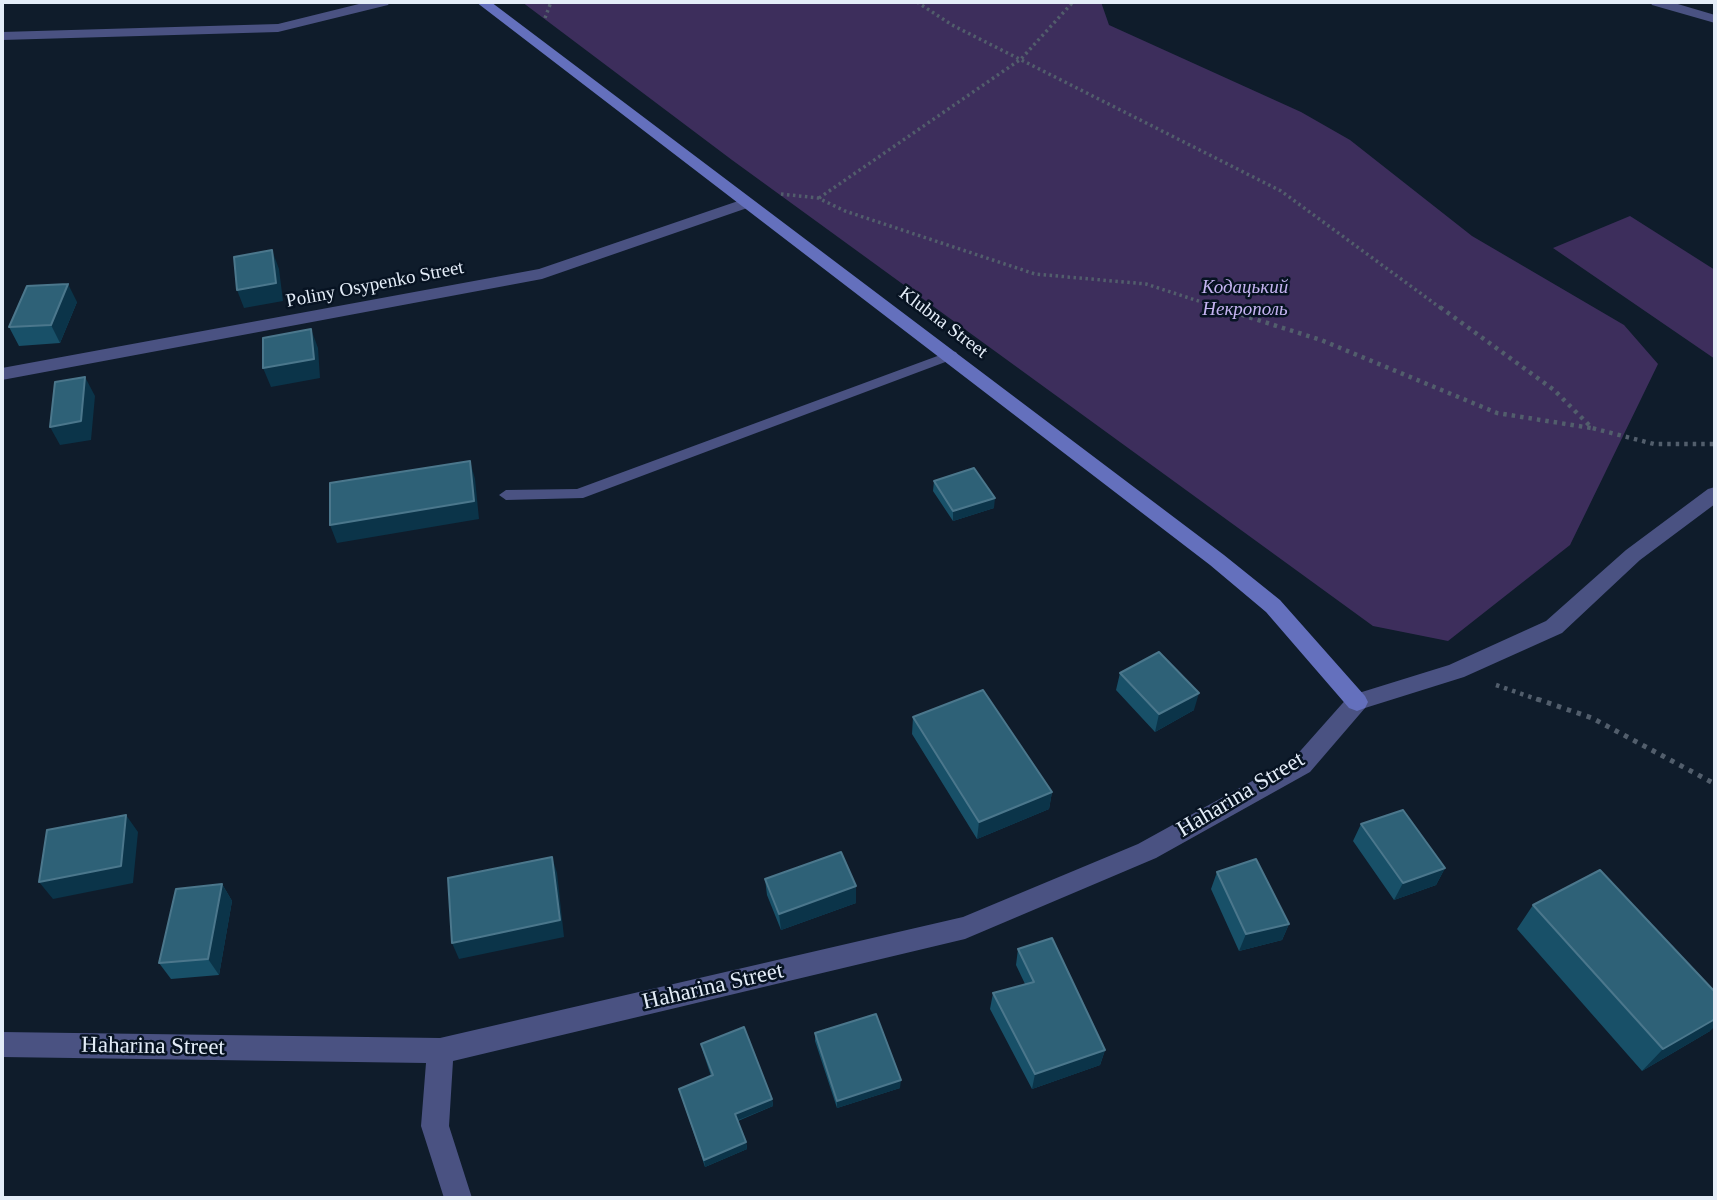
<!DOCTYPE html>
<meta charset="utf-8">
<style>
body{margin:0}
#map{position:relative;width:1717px;height:1200px;overflow:hidden;background:#0f1c2b;font-family:Georgia,serif}
canvas{display:block}
.frame{position:absolute;inset:0;border:4px solid #e4edf8;pointer-events:none}
</style>
<div id="map">
<canvas width="1717" height="1200"></canvas>
<div class="frame"></div>
</div>
<script>
const c = document.querySelector('canvas').getContext('2d');
c.lineJoin = 'round';
function paint(path, color) {
  c.fillStyle = color;
  c.fill(path, 'evenodd');
}
function poly(rows) {
  const path = new Path2D();
  for (const r of rows) {
    path.moveTo(r[0], r[1]);
    for (let i = 2; i < r.length; i += 2) path.lineTo(r[i], r[i + 1]);
  }
  return path;
}
function strokePath(path, color, width, dash) {
  c.strokeStyle = color;
  c.lineWidth = width;
  c.lineCap = dash ? 'butt' : 'round';
  c.setLineDash(dash || []);
  c.stroke(path);
}
function write(font, color, halo, rows, align = 'center') {
  c.font = font + ' Georgia,serif';
  c.lineWidth = 5;
  c.setLineDash([]);
  c.textBaseline = 'middle';
  c.strokeStyle = halo;
  c.fillStyle = color;
  for (const [text, x, y, turn = 0] of rows) {
    c.save();
    c.translate(x, y);
    c.rotate((+turn || 0) * Math.PI / 180);
    c.textAlign = isNaN(turn) ? turn : align;
    if (halo) c.strokeText(text, 0, 0);
    c.fillText(text, 0, 0);
    c.restore();
  }
}
paint(poly([
 [522,2,1101,2,1109,25,1301,112,1350,140,1472,236,1624,325,1658,364,1570,545,1448,641,1373,626,732,160],
 [1630,216,1715,270,1715,359,1553,248]
]), '#3d2e5c');
strokePath(poly([
 [917,2,952,25,1281,191,1442,309],
 [545,18,551,2],
 [781,194,818,198,845,211,1035,274,1146,284,1223,309],
 [819,198,1021,59,1073,2]
]), '#525e6c', 3.5, [2.5, 3.5]);
strokePath(poly([
 [1217,307,1321,340,1497,413,1591,428],
 [1440,307,1554,390,1592,428,1654,444,1715,444],
 [1496,685,1542,701]
]), '#525e6c', 4.5, [3.5, 5]);
strokePath(poly([
 [1537,699,1592,718,1715,784]
]), '#525e6c', 5, [4.5, 6]);
paint(poly([
 [951,351,956,352,958,355,956,358,583,498,506,500,499,495,506,490,577,489,951,351]
]), '#4a5282');
paint(poly([
 [367,2,390,2,388,5,278,32,2,40,2,32,278,24,367,2],
 [1650,2,1671,2,1715,15,1715,23,1652,5,1650,2],
 [747,198,755,203,753,206,542,279,2,380,2,368,539,269,747,198],
 [1715,487,1715,504,1640,560,1562,633,1464,677,1365,708,1310,772,1156,858,965,939,453,1061,449,1126,472,1198,444,1198,421,1126,426,1063,2,1057,2,1032,440,1038,963,917,1138,844,1294,758,1349,696,1449,665,1546,621,1626,550,1708,489,1715,487]
]), '#4a5282');
paint(poly([
 [476,2,491,2,1224,555,1280,600,1365,696,1368,702,1365,708,1357,711,1349,708,1266,612,1210,565,476,2]
]), '#6470bd');
paint(poly([
 [77,302,60,343,19,346,9,327],
 [934,481,994,508,953,521,933,491],
 [1120,673,1194,710,1155,732,1116,690],
 [913,717,1052,792,1049,809,977,839,912,734],
 [1361,824,1445,868,1436,885,1394,900,1353,841],
 [1217,872,1289,924,1282,940,1239,951,1211,889],
 [765,879,856,903,781,930,767,895],
 [222,884,232,901,219,975,171,979,159,963],
 [1533,905,1710,1031,1642,1071,1517,929],
 [1018,949,1105,1050,1100,1065,1032,1089,990,1009,993,993,1025,984,1016,965],
 [815,1033,900,1088,837,1108,815,1041],
 [701,1044,772,1099,773,1106,738,1121,746,1142,747,1149,705,1167,679,1089,711,1076,703,1052]
]), '#185068');
paint(poly([
 [272,250,279,269,283,301,244,308,237,290],
 [68,284,77,302,60,343,51,325],
 [311,329,318,348,320,378,271,387,263,368],
 [85,377,95,396,91,440,60,445,50,427],
 [470,461,475,479,479,519,337,543,330,525],
 [995,498,994,508,953,521,953,511],
 [1199,693,1194,710,1155,732,1159,714],
 [1052,792,1049,809,977,839,979,822],
 [126,815,138,832,133,883,53,899,39,882],
 [552,857,557,873,564,937,459,959,452,943],
 [1445,868,1436,885,1394,900,1403,883],
 [222,884,232,901,219,975,208,959],
 [856,886,856,903,781,930,779,914],
 [1289,924,1282,940,1239,951,1246,934],
 [1715,1019,1715,1026,1710,1031,1642,1071,1663,1049],
 [1105,1050,1100,1065,1032,1089,1035,1074],
 [901,1080,900,1088,837,1108,837,1101],
 [772,1099,773,1106,736,1121,735,1114],
 [746,1142,747,1149,705,1167,704,1160]
]), '#0b3449');
const building = poly([
 [272,250,276,283,237,290,234,257,272,250],
 [68,284,51,325,9,327,27,286,68,284],
 [311,329,314,359,263,368,263,338,311,329],
 [85,377,81,421,50,427,55,382,85,377],
 [470,461,474,501,330,525,330,483,470,461],
 [974,468,995,498,953,511,934,481,974,468],
 [1159,652,1199,693,1159,714,1120,673,1159,652],
 [983,690,1052,792,979,822,913,717,983,690],
 [1403,810,1445,868,1403,883,1361,824,1403,810],
 [126,815,121,866,39,882,47,830,126,815],
 [841,852,856,886,779,914,765,879,841,852],
 [552,857,560,920,452,943,448,878,552,857],
 [1256,859,1289,924,1246,934,1217,872,1256,859],
 [1600,870,1715,992,1715,1019,1663,1049,1533,905,1600,870],
 [222,884,208,959,159,963,176,889,222,884],
 [1052,938,1105,1050,1035,1074,993,993,1034,982,1018,949,1052,938],
 [876,1014,901,1080,837,1101,815,1033,876,1014],
 [744,1027,772,1099,735,1114,746,1142,704,1160,679,1089,713,1075,701,1044,744,1027]
]);
paint(building, '#2e6177');
strokePath(building, '#4b778c', 2);
write('19px', '#e4edf8', '#071322', [
 ["Poliny Osypenko Street",375,285,-11],
 ["Klubna Street",943,323,37]
]);
write('italic 19px', '#c4b3f0', '#071322', [
 ["Кодацький",1245,288],
 ["Некрополь",1245,310]
]);
write('23px', '#e4edf8', '#071322', [
 ["Haharina Street",1241,795,-31],
 ["Haharina Street",713,987,-13],
 ["Haharina Street",153,1047,1]
]);
</script>
